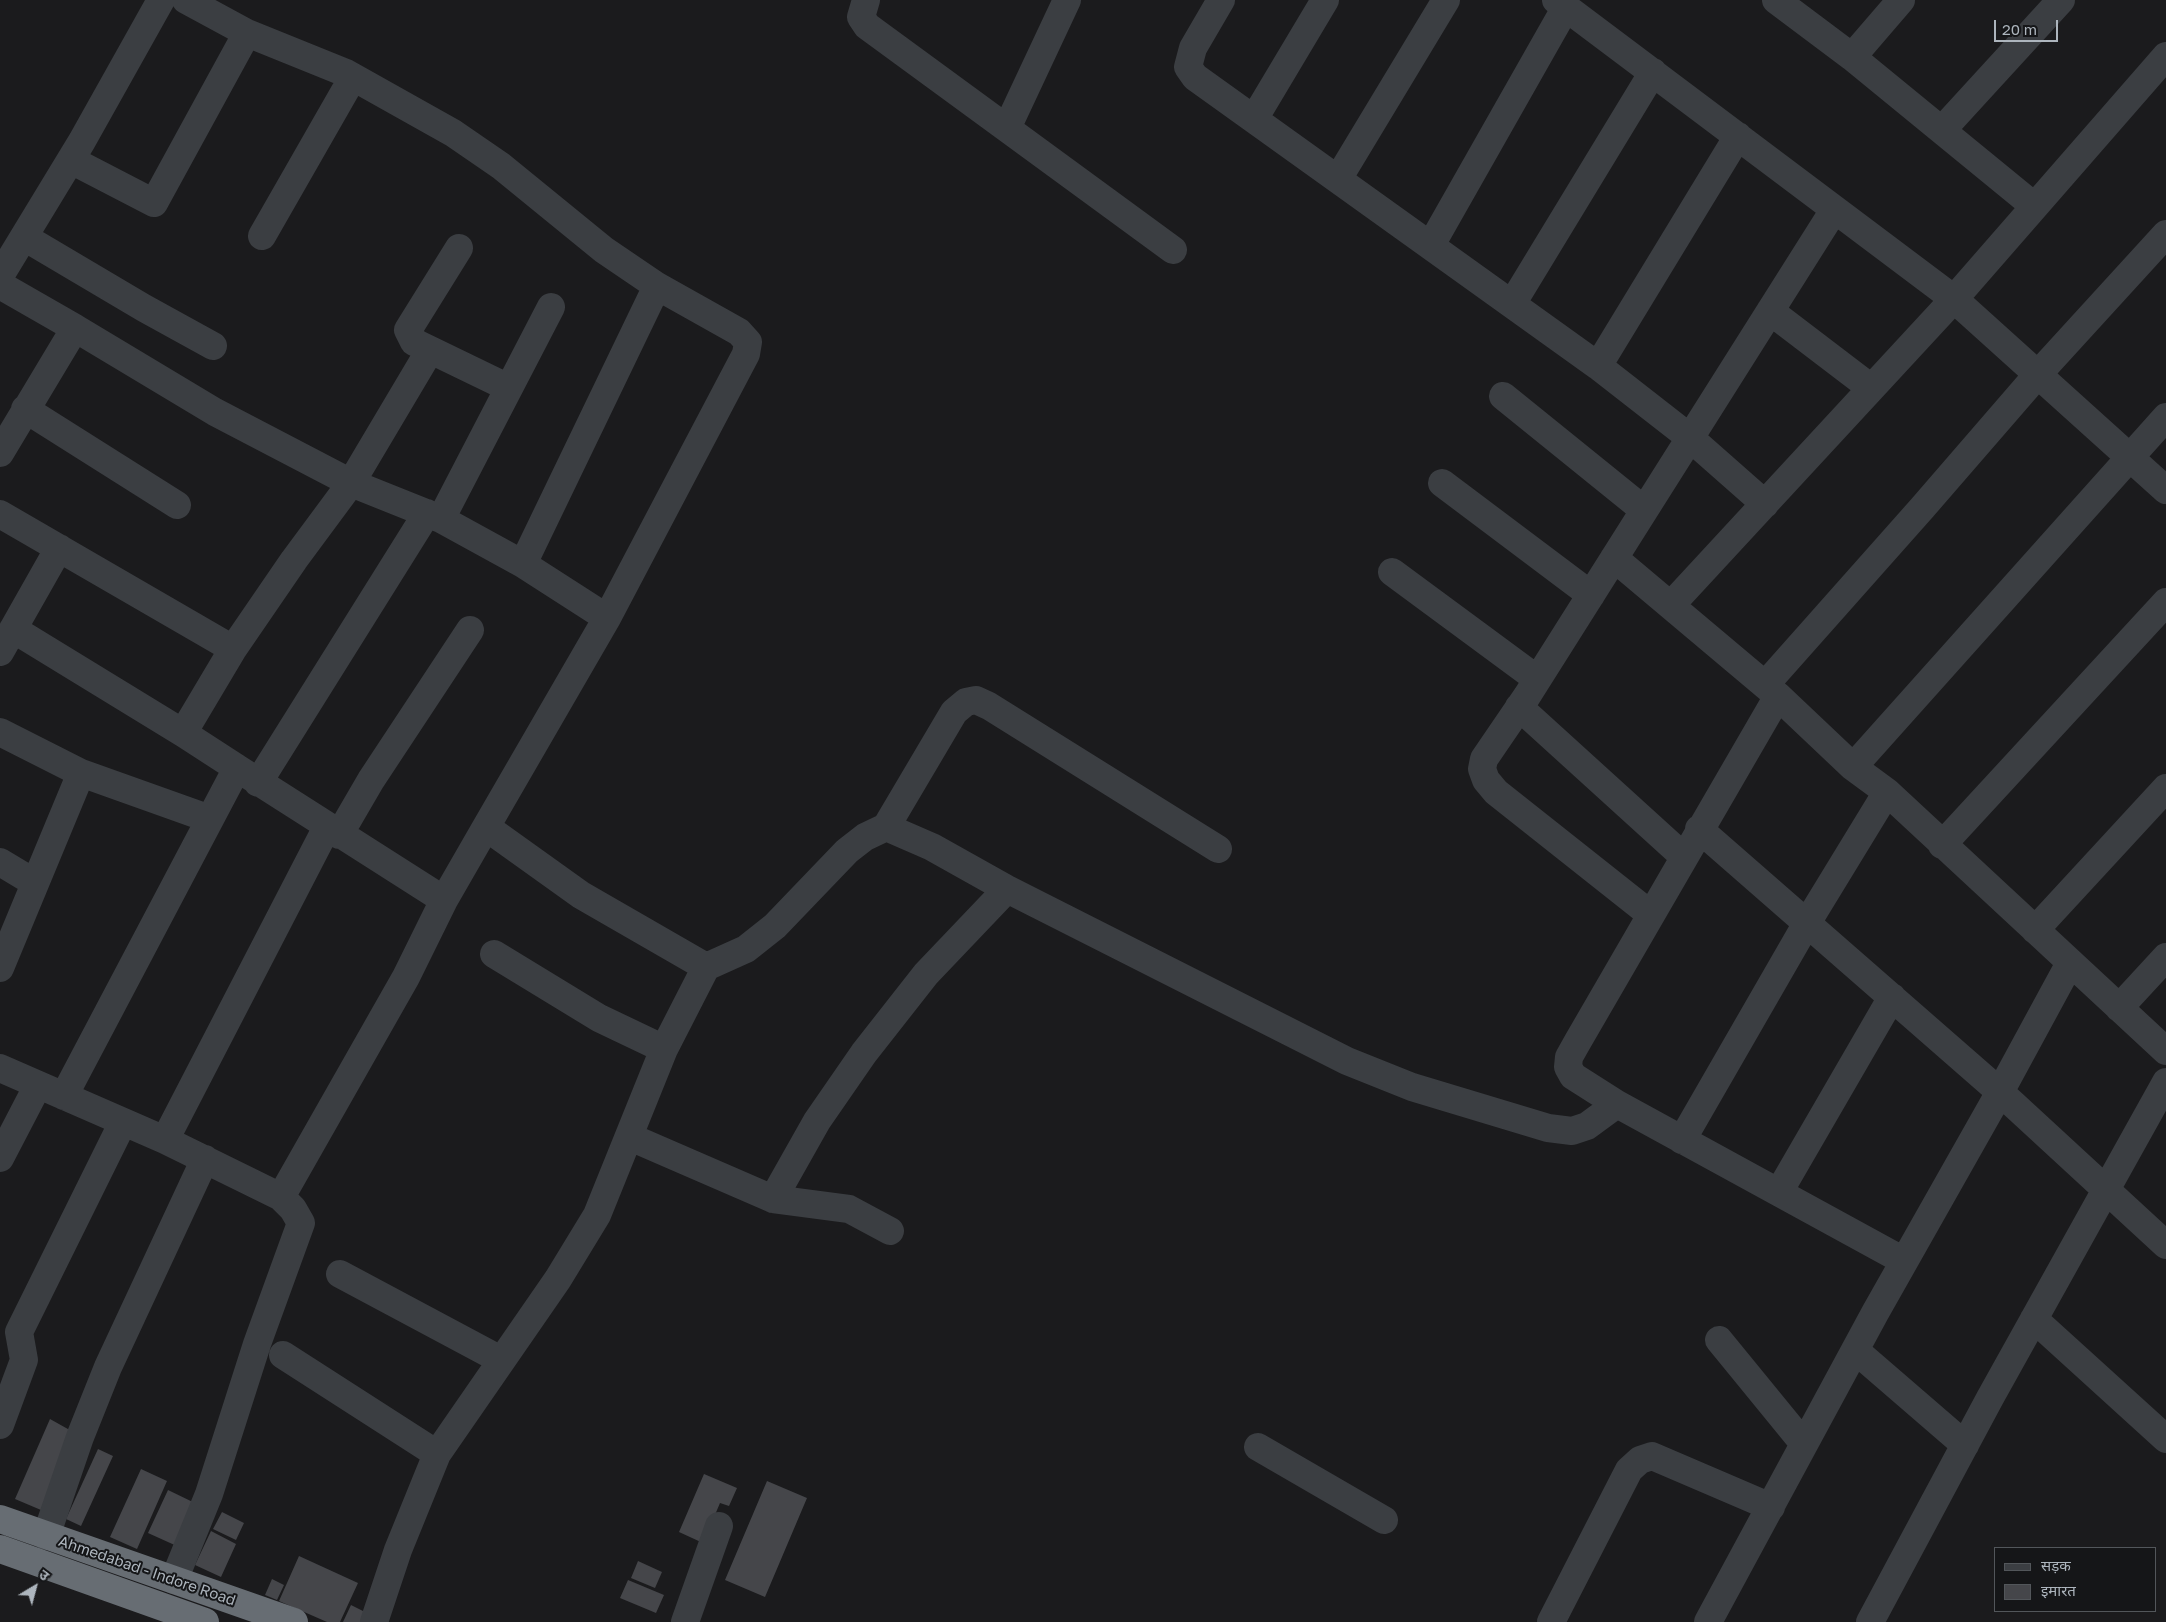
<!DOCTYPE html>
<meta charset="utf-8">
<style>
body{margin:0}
#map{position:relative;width:2166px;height:1622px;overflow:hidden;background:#1b1b1d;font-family:"Golos Text","Noto Sans Devanagari",sans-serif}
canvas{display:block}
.legend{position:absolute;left:1994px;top:1547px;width:162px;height:65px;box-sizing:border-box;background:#151618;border:1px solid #52565a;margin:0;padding:6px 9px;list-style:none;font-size:15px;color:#adb5bd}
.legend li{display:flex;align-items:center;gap:10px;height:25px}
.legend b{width:25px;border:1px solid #52565a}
.north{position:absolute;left:10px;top:1562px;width:50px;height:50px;-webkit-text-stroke:4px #151618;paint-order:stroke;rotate:37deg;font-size:14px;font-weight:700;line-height:20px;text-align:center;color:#adb5bd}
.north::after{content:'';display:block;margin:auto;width:18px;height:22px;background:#adb5bd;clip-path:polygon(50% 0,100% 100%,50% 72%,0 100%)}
.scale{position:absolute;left:1994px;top:20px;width:64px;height:22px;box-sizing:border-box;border:2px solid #adb5bd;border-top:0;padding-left:6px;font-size:15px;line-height:18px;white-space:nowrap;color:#adb5bd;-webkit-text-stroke:4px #151618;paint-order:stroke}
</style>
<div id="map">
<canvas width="2166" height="1622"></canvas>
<ul class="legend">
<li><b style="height:6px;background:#3b3e42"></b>सड़क</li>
<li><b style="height:14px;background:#45464a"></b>इमारत</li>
</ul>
<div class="north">उ</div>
<div class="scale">20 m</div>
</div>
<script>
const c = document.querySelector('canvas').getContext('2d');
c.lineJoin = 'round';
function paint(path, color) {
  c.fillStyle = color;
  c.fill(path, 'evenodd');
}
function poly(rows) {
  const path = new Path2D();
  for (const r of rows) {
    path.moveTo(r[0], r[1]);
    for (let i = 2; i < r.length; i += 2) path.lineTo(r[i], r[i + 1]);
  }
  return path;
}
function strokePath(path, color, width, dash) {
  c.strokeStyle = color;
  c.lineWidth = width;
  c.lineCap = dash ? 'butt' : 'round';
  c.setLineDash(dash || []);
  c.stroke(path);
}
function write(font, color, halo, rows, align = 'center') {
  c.font = font + ' "Golos Text",sans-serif';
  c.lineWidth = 4;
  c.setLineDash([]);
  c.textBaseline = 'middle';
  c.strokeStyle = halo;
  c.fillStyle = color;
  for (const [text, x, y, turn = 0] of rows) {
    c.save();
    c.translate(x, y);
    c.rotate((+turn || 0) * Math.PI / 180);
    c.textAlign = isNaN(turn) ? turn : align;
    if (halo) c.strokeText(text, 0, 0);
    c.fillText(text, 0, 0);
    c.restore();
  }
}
paint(poly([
 [50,1419,75,1433,41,1510,15,1499],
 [98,1449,113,1456,81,1526,66,1519],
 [141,1469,167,1481,137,1549,110,1537],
 [704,1474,737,1488,729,1506,720,1503,703,1543,679,1532],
 [767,1481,807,1498,765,1597,725,1580],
 [168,1490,199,1505,179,1547,148,1533],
 [222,1512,244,1523,236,1540,213,1529],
 [211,1531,236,1544,221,1577,195,1565],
 [299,1556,358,1583,340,1622,327,1622,279,1601],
 [638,1561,662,1572,655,1588,631,1578],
 [272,1579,284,1585,277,1600,265,1595],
 [628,1580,664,1595,656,1613,620,1598],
 [351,1605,371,1615,368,1622,343,1622]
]), '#45464a');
strokePath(poly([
 [186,0,247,33,346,73,453,133,501,166,604,250,657,286,739,332,748,342,746,354,607,618,486,827],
 [866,0,861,17,867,26,1173,250],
 [1221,0,1193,48,1188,67,1195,77,1598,366,1689,437,1765,504],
 [1556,0,1954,299,2166,490],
 [1776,0,1852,57,2034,206],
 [1852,57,1901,0],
 [1254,119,1325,0],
 [1007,128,1067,0],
 [1942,130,2061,0],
 [71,160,154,203,247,33],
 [1338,179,1446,0],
 [262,236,353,77],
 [24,237,144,308,213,346],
 [1431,245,1566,7],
 [459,248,408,330,414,342,509,388],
 [0,276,82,141,161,0],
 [0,285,75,328],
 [1512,304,1653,72],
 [1770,311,1871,388],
 [1598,366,1738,136],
 [1503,396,1644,510],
 [25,409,177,505],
 [0,453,75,328,215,412,351,483,441,519,523,564,607,618],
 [1442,483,1591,595],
 [0,514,233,649],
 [441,519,551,307],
 [1614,558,1778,696,1853,767,1887,792,2166,1051],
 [523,564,657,286],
 [1392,572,1537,679],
 [1671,605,1954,299,2166,56],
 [13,629,183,733,237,768],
 [0,652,59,548],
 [1765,685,1923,507,2039,373,2166,234],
 [1778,696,1578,1041,1569,1057,1568,1067,1573,1076,1617,1104,1904,1261],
 [1519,707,1683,856],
 [0,732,81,773],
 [183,733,233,649,294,560,351,483,430,350],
 [1853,767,2166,417],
 [258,783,427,513],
 [886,827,954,712,966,702,976,700,989,706,1218,849],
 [1699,829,2000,1092,2166,1245],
 [339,835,371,780,470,630],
 [1942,845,2166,602],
 [0,862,35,883],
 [1650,914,1496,792,1486,780,1482,769,1484,759,1527,696,1834,210],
 [2035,930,2166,788],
 [494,954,599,1018,664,1049],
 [706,967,746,949,775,926,847,851,865,837,886,827,932,847,1007,889,1347,1061,1412,1087,1548,1128,1572,1131,1587,1126,1617,1104],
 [0,968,81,773,210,819],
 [2119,1008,2166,957],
 [0,1068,165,1140,327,827],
 [64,1096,237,768,444,900],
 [630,1137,773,1199,849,1209,890,1231],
 [165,1140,281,1197,293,1209,301,1223,257,1344,209,1494,174,1580],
 [1682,1140,1807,923,1887,792],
 [0,1158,38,1085],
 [1779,1192,1892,997],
 [281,1197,406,977,444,900,486,827,581,895,706,967,664,1049,597,1215,558,1279,437,1454,398,1550,374,1622],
 [773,1199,817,1121,864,1053,926,974,1007,889],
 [340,1274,501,1360],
 [2034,1319,2166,1439],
 [1719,1340,1804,1444],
 [1855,1350,1965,1445],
 [283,1355,437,1454],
 [0,1425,24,1360,19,1332,123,1122],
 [1258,1447,1384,1520],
 [46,1536,80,1437,108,1367,205,1159],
 [685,1622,719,1526],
 [1551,1622,1629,1470,1640,1460,1652,1456,1771,1507],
 [1708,1622,1875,1313,2000,1092,2070,963],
 [1870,1622,1990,1398,2166,1082]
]), '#3b3e42', 28);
strokePath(poly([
 [0,1519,294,1622],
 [0,1549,205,1622]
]), '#676d73', 28);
write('15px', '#adb5bd', '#151618', [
 ["Ahmedabad - Indore Road",147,1571,19]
]);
</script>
